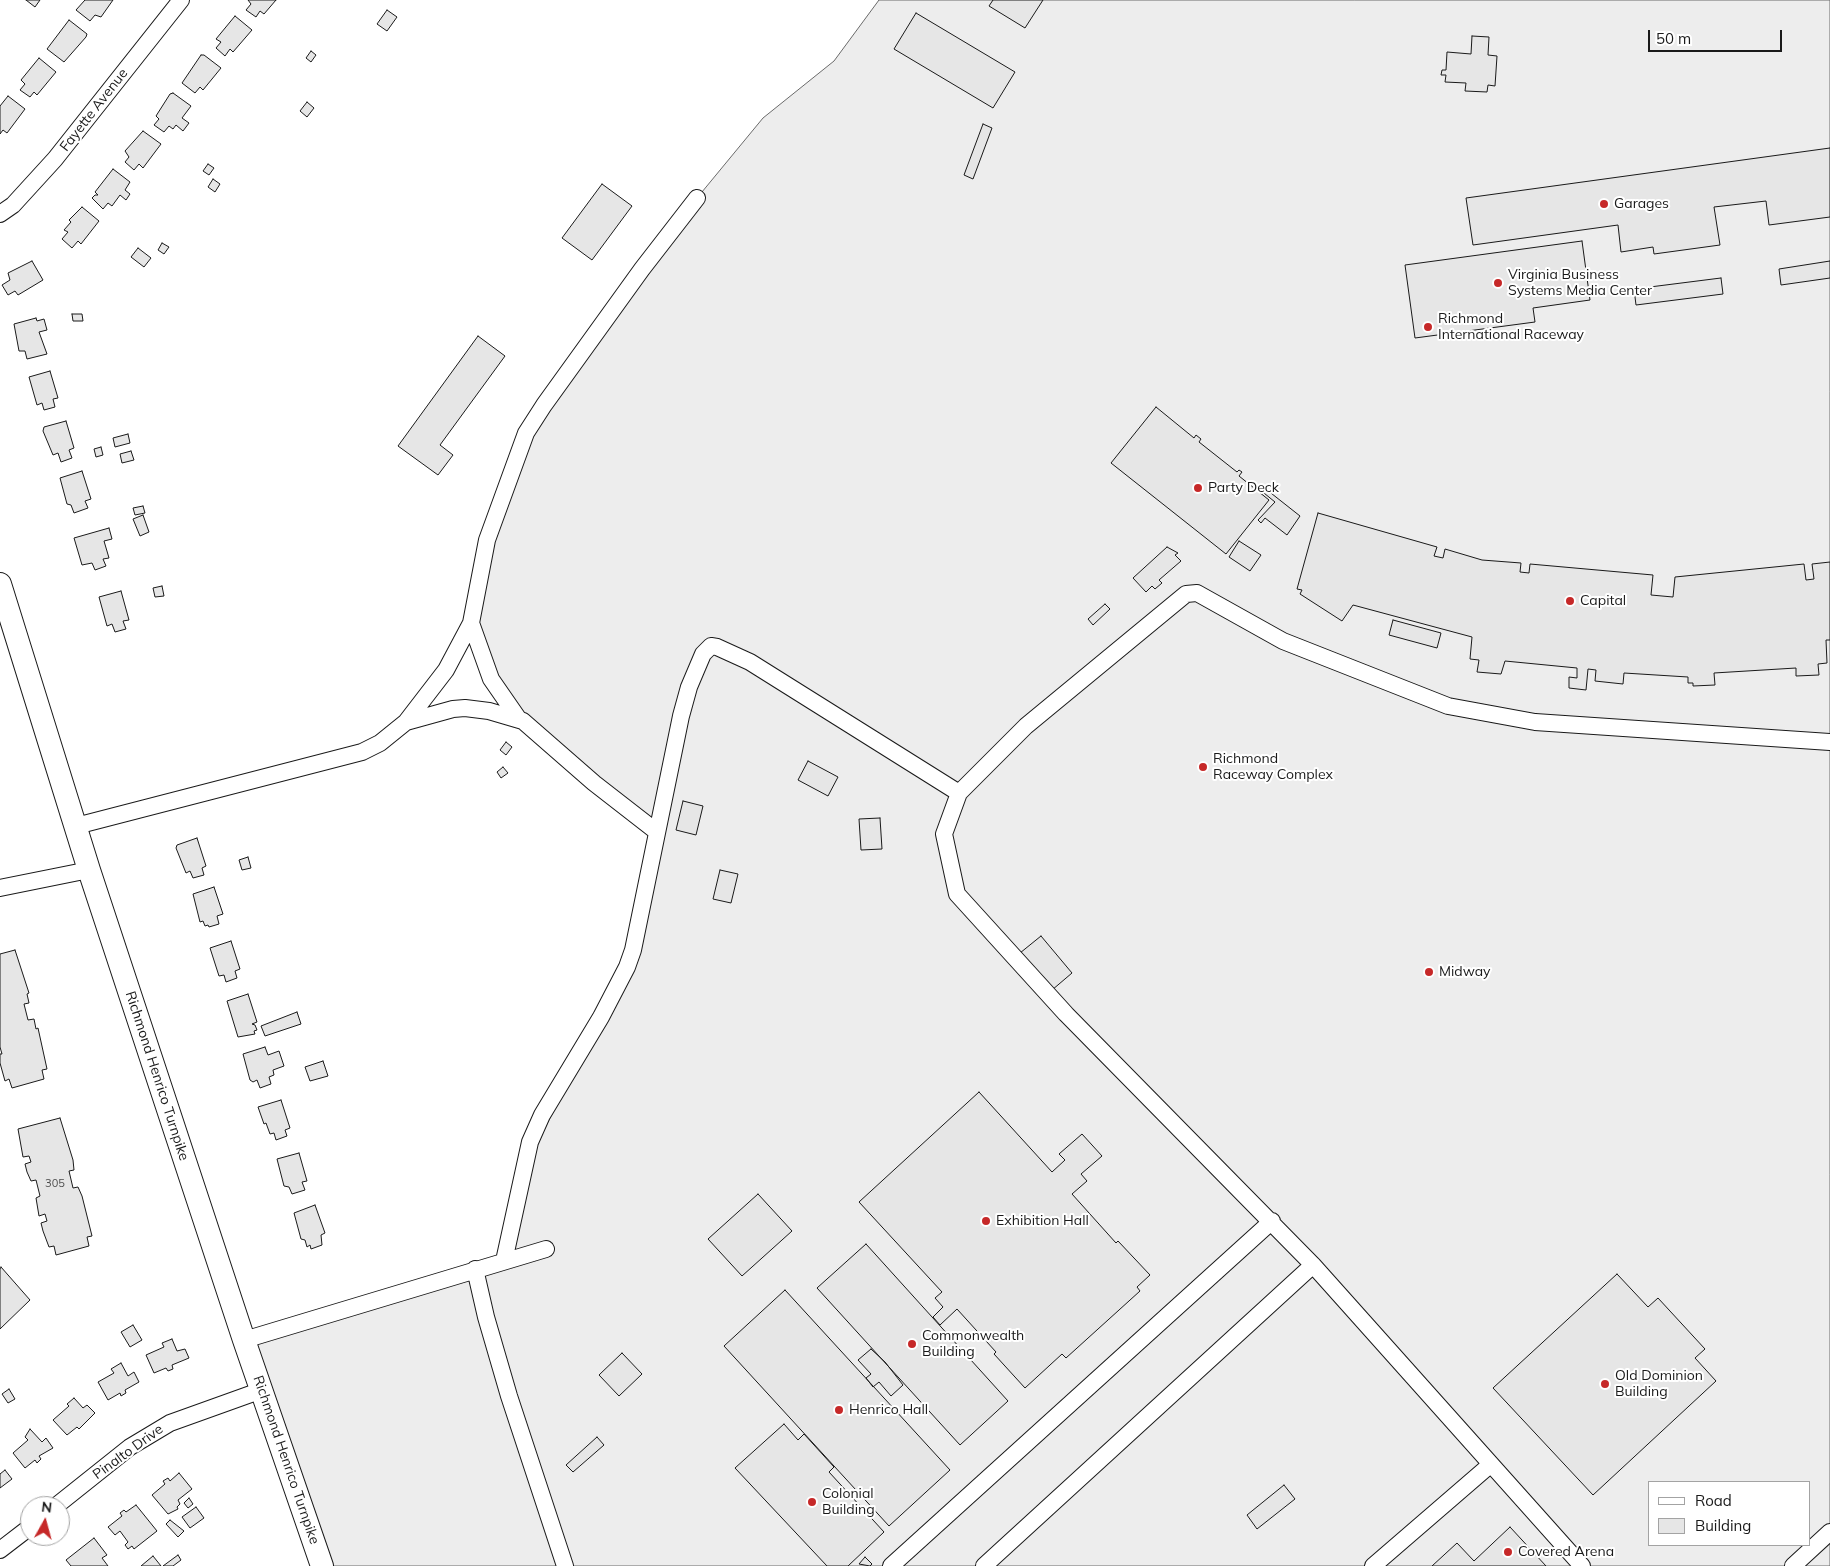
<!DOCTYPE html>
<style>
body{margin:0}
#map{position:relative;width:1830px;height:1566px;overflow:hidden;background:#fff;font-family:Mulish,sans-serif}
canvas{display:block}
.legend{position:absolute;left:1648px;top:1481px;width:162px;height:65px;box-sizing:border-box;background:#fff;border:1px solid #a3a3a3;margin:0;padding:6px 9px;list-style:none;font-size:15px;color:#1a1a1a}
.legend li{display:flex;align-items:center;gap:10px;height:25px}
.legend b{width:25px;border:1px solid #a3a3a3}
.north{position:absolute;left:20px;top:1496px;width:50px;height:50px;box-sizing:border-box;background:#fff;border:1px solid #a3a3a3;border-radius:50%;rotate:7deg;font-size:14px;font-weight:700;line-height:20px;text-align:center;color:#1a1a1a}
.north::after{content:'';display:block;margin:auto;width:18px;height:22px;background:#c62828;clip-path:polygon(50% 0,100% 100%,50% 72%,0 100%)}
.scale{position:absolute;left:1648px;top:30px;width:134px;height:22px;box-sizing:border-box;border:2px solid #1a1a1a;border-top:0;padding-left:6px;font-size:15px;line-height:18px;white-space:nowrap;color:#1a1a1a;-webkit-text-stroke:4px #fff;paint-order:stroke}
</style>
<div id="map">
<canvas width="1830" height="1566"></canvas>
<ul class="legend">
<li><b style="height:6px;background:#fff"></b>Road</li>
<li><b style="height:14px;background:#e6e6e6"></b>Building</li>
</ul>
<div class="north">N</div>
<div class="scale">50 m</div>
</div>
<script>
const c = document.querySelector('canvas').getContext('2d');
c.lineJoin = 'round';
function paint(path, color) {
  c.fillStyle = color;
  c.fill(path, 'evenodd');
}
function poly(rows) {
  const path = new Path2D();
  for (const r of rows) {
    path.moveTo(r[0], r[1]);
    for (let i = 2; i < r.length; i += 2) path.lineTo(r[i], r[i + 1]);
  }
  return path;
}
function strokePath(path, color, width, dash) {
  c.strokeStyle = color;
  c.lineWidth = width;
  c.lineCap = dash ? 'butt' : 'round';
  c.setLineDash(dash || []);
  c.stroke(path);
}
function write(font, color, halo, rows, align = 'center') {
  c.font = font + ' Mulish,sans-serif';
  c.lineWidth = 4;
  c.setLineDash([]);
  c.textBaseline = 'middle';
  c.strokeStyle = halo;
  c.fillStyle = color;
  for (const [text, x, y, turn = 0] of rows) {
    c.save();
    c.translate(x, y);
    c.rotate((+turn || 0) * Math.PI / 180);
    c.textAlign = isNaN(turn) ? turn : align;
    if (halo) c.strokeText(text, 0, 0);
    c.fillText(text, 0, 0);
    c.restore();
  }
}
const built = poly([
 [879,0,1830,0,1830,1566,322,1566,244,1340,504,1261,528,1161,627,967,657,832,518,718,471,623,526,433,697,198,763,118,834,61,879,0],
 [1649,1482,1809,1482,1809,1545,1649,1545,1649,1482]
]);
paint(built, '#ededed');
strokePath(built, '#6a6a6a', 1);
const building = poly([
 [26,0,40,0,35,7,26,0],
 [85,0,113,0,101,17,95,15,90,21,76,10,85,0],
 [276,0,264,14,260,11,256,17,246,10,251,4,248,0,276,0],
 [993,0,1043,0,1025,28,989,6,993,0],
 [387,10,397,17,387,31,377,24,387,10],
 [916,13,1015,72,993,108,894,49,916,13],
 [235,16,252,30,233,52,230,49,225,56,216,48,221,42,216,39,235,16],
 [69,20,87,34,86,37,64,62,47,49,69,20],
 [1472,36,1489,37,1488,55,1497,56,1495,86,1488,85,1487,92,1465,91,1466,83,1445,82,1446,75,1441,75,1442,70,1446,70,1447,52,1471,54,1472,36],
 [311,51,316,55,311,62,306,58,311,51],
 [201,55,204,55,221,68,203,90,200,87,195,93,182,83,201,55],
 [39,58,56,72,37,95,34,92,30,97,20,90,25,84,21,80,39,58],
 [173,93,191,106,182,118,189,123,183,131,176,125,173,129,169,126,164,132,154,125,159,119,156,116,170,94,173,93],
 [8,96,25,109,7,133,3,130,0,134,0,106,8,96],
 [307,102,314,108,307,117,300,111,307,102],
 [983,124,992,128,973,179,964,175,983,124],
 [143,131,161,144,143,168,139,164,134,170,125,162,129,157,125,151,143,131],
 [1830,148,1830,217,1769,225,1766,201,1714,207,1720,245,1654,254,1653,247,1621,252,1618,225,1473,245,1466,198,1830,148],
 [208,164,214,168,209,175,203,171,208,164],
 [113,169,130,182,125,190,130,194,126,200,120,195,112,206,108,203,103,209,92,198,95,195,98,195,95,192,113,169],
 [213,179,220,184,215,192,208,187,213,179],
 [602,184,632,206,592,260,562,238,602,184],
 [82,207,99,221,81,244,78,241,72,248,62,239,68,232,64,230,71,222,69,220,82,207],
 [1582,241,1590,300,1533,308,1535,322,1415,338,1405,265,1582,241],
 [162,243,169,247,164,254,158,250,162,243],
 [138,248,151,258,144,267,131,257,138,248],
 [32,261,43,280,18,295,15,291,8,295,2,285,10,280,8,273,32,261],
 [1830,261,1830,278,1781,285,1779,269,1830,261],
 [1721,278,1723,294,1636,305,1634,289,1721,278],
 [72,314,82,314,83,321,73,321,72,314],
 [36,318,37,321,44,319,47,330,39,332,47,354,27,359,25,351,19,351,14,324,36,318],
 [478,336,505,356,440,445,453,455,438,475,398,446,478,336],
 [50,371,58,398,53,399,55,407,44,410,42,403,37,405,29,377,50,371],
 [1156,407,1194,438,1196,435,1201,439,1199,442,1237,472,1239,470,1242,472,1239,476,1269,500,1226,554,1111,463,1156,407],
 [66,421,74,448,69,450,72,458,61,462,58,453,53,455,43,431,44,427,66,421],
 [128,434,130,443,115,447,113,438,128,434],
 [101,447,103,455,96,457,94,449,101,447],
 [131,451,134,460,122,463,120,454,131,451],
 [82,471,91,499,85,501,88,508,74,513,71,505,67,504,60,478,82,471],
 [1262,486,1300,516,1287,535,1265,518,1261,523,1258,520,1275,502,1259,489,1262,486],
 [143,506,145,513,135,515,133,508,143,506],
 [1318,513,1437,547,1434,556,1443,558,1445,549,1482,560,1521,563,1520,572,1529,573,1530,564,1653,575,1651,595,1673,597,1675,577,1804,564,1806,580,1814,579,1812,564,1830,562,1830,640,1826,640,1827,663,1818,664,1819,675,1796,676,1796,668,1714,673,1715,685,1693,686,1693,683,1688,683,1688,677,1624,673,1623,684,1595,681,1596,670,1588,669,1586,690,1569,688,1569,677,1577,678,1577,668,1505,661,1501,674,1477,672,1479,660,1470,659,1472,637,1353,605,1342,621,1300,594,1302,590,1297,589,1318,513],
 [143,515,149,532,140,536,133,519,143,515],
 [109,528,112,539,104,541,109,558,103,559,106,566,95,570,92,563,82,565,74,538,109,528],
 [1239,541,1261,555,1250,571,1229,557,1239,541],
 [1167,547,1178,553,1175,555,1181,561,1159,580,1162,583,1155,589,1152,586,1146,592,1133,578,1167,547],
 [162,586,164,596,155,597,153,588,162,586],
 [121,591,129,620,123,621,126,629,115,632,112,624,107,626,99,597,121,591],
 [1105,604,1110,609,1093,625,1088,619,1105,604],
 [1393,620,1441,633,1437,648,1389,635,1393,620],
 [506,742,512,747,506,755,500,750,506,742],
 [808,761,838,777,828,796,798,780,808,761],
 [503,767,508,773,501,778,497,772,503,767],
 [683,801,703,806,696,835,676,830,683,801],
 [880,818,882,849,861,850,859,819,880,818],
 [197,838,206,866,202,868,204,875,193,878,190,871,186,873,176,848,177,845,197,838],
 [248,857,251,868,242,870,239,860,248,857],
 [720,870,738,874,731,903,713,899,720,870],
 [214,887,223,914,217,916,219,924,209,927,208,925,205,926,203,921,200,922,193,894,214,887],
 [1041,936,1072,973,1052,990,1020,953,1041,936],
 [231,941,240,969,235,971,237,978,226,982,224,975,219,976,210,948,231,941],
 [15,950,29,993,27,994,29,1003,24,1004,28,1020,34,1019,36,1029,38,1028,47,1069,42,1070,44,1079,12,1088,9,1079,5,1081,0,1063,0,1054,2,1054,0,1047,0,954,15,950],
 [248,994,257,1022,252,1024,255,1025,257,1030,254,1031,255,1034,238,1037,227,1001,248,994],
 [297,1012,301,1024,265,1036,261,1026,297,1012],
 [265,1047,268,1055,279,1051,284,1066,273,1070,274,1075,269,1077,271,1084,260,1088,257,1080,253,1082,250,1080,243,1054,265,1047],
 [323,1061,328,1076,310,1081,305,1067,323,1061],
 [979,1092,1052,1172,1065,1160,1059,1154,1082,1134,1102,1156,1081,1174,1087,1181,1072,1194,1116,1243,1118,1241,1150,1275,1137,1287,1140,1291,1066,1358,1062,1354,1025,1388,994,1354,996,1352,957,1309,940,1325,933,1317,943,1307,935,1298,942,1292,859,1202,979,1092],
 [281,1100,290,1128,285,1130,287,1136,276,1140,274,1133,270,1134,266,1123,264,1124,258,1107,281,1100],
 [60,1118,73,1160,74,1170,69,1171,73,1188,78,1187,82,1196,92,1236,87,1237,89,1246,56,1255,54,1246,49,1247,43,1231,41,1223,47,1221,45,1214,39,1216,36,1198,40,1196,36,1180,31,1181,27,1172,25,1164,31,1162,29,1156,23,1157,18,1129,60,1118],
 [299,1153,307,1181,302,1182,305,1190,292,1194,289,1187,284,1186,277,1159,299,1153],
 [758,1194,792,1231,742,1276,708,1239,758,1194],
 [315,1205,325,1233,321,1235,322,1245,311,1249,310,1245,307,1247,305,1240,301,1239,294,1213,315,1205],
 [866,1244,1008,1401,960,1445,817,1288,866,1244],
 [1,1267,30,1300,0,1329,0,1269,1,1267],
 [1617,1274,1648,1307,1658,1298,1705,1349,1695,1358,1716,1381,1593,1495,1493,1388,1617,1274],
 [785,1290,950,1470,889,1526,724,1346,785,1290],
 [133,1325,142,1340,130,1347,121,1332,133,1325],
 [172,1339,177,1351,185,1349,189,1358,172,1365,173,1369,168,1371,166,1368,154,1373,146,1355,164,1347,162,1343,172,1339],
 [871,1349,885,1362,903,1385,891,1396,879,1382,873,1387,866,1378,871,1374,858,1360,871,1349],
 [622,1353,642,1374,619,1396,599,1375,622,1353],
 [121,1363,128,1376,134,1372,139,1382,125,1390,126,1393,121,1396,120,1393,108,1400,98,1382,114,1373,111,1369,121,1363],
 [9,1389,15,1399,8,1403,2,1394,9,1389],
 [74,1398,83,1408,87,1405,95,1413,79,1429,77,1427,67,1435,53,1420,69,1406,67,1404,74,1398],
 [784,1424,798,1440,804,1434,834,1467,829,1472,884,1532,848,1566,827,1566,735,1468,784,1424],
 [30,1429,42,1442,46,1438,53,1448,39,1456,41,1459,37,1463,35,1460,25,1468,13,1453,28,1440,25,1437,30,1429],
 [597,1437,604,1445,573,1472,566,1465,597,1437],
 [5,1470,12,1479,0,1488,0,1474,5,1470],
 [179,1473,192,1489,178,1500,180,1504,177,1507,178,1509,168,1514,152,1495,165,1484,163,1481,168,1478,170,1481,179,1473],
 [1284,1485,1295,1499,1257,1529,1247,1515,1284,1485],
 [189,1498,193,1504,188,1508,184,1503,189,1498],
 [136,1505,157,1531,134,1549,132,1546,128,1549,125,1545,128,1542,120,1531,115,1535,108,1527,122,1516,120,1513,124,1510,126,1512,136,1505],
 [196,1507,204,1518,190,1528,182,1517,196,1507],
 [170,1520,184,1531,178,1537,166,1524,170,1520],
 [1510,1527,1546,1566,1432,1566,1457,1543,1474,1561,1510,1527],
 [94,1538,107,1555,102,1558,108,1566,71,1566,66,1560,94,1538],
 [178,1555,181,1560,173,1566,163,1566,178,1555],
 [153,1556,161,1566,141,1566,153,1556],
 [865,1557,872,1564,870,1566,859,1564,865,1557]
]);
paint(building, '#e6e6e6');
strokePath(building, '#1a1a1a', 1);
const street = poly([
 [0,214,13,205,55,159,181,0],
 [471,623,491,679,518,718],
 [406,722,446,670,471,623,487,540,526,433,544,405,642,269,697,198],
 [76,826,362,752,380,743,406,722,453,709,465,708,489,711,523,721,594,783,657,832],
 [0,888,89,870],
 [504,1261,530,1142,542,1115,601,1017,627,967,633,950,681,716,689,687,703,654,711,646,717,647,750,662,959,793],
 [475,1269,486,1317,509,1396,565,1566],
 [244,1340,546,1249],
 [56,1506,130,1447,170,1423,262,1390],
 [0,1550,30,1527],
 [891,1566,1272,1221],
 [984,1566,1313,1265],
 [1373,1566,1490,1465],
 [1582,1566,1313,1265,1066,1014,957,894,944,834,959,793,1026,726,1186,594,1197,593,1283,641,1448,706,1535,722,1830,742],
 [1793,1566,1830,1532]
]);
const secondary = poly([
 [0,584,89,870,244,1340,322,1566]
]);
strokePath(street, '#1a1a1a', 18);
strokePath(secondary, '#1a1a1a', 24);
strokePath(street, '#fff', 16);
strokePath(secondary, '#fff', 22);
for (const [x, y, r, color] of [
 [1604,204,5,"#c62828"],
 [1498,283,5,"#c62828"],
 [1428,327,5,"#c62828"],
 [1198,488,5,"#c62828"],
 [1570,601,5,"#c62828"],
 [1203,767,5,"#c62828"],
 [1429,972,5,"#c62828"],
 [986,1221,5,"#c62828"],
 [912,1344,5,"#c62828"],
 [1605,1384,5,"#c62828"],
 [839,1410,5,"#c62828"],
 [812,1502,5,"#c62828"],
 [1508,1552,5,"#c62828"]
]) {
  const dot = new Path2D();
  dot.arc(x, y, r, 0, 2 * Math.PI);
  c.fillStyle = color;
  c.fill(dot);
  strokePath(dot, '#fff', 2);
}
write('11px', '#4d4d4d', null, [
 ["305",55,1184]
]);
write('14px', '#1a1a1a', '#fff', [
 ["Fayette Avenue",94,110,-52],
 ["Richmond Henrico Turnpike",157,1076,72],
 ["Pinalto Drive",128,1452,-36],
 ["Richmond Henrico Turnpike",286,1460,71]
]);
write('14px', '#1a1a1a', '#fff', [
 ["Garages",1614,204],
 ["Virginia Business",1508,275],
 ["Systems Media Center",1508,291],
 ["Richmond",1438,319],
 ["International Raceway",1438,335],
 ["Party Deck",1208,488],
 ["Capital",1580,601],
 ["Richmond",1213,759],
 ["Raceway Complex",1213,775],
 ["Midway",1439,972],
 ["Exhibition Hall",996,1221],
 ["Commonwealth",922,1336],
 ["Building",922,1352],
 ["Old Dominion",1615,1376],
 ["Building",1615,1392],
 ["Henrico Hall",849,1410],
 ["Colonial",822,1494],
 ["Building",822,1510],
 ["Covered Arena",1518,1552]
], 'left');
</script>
